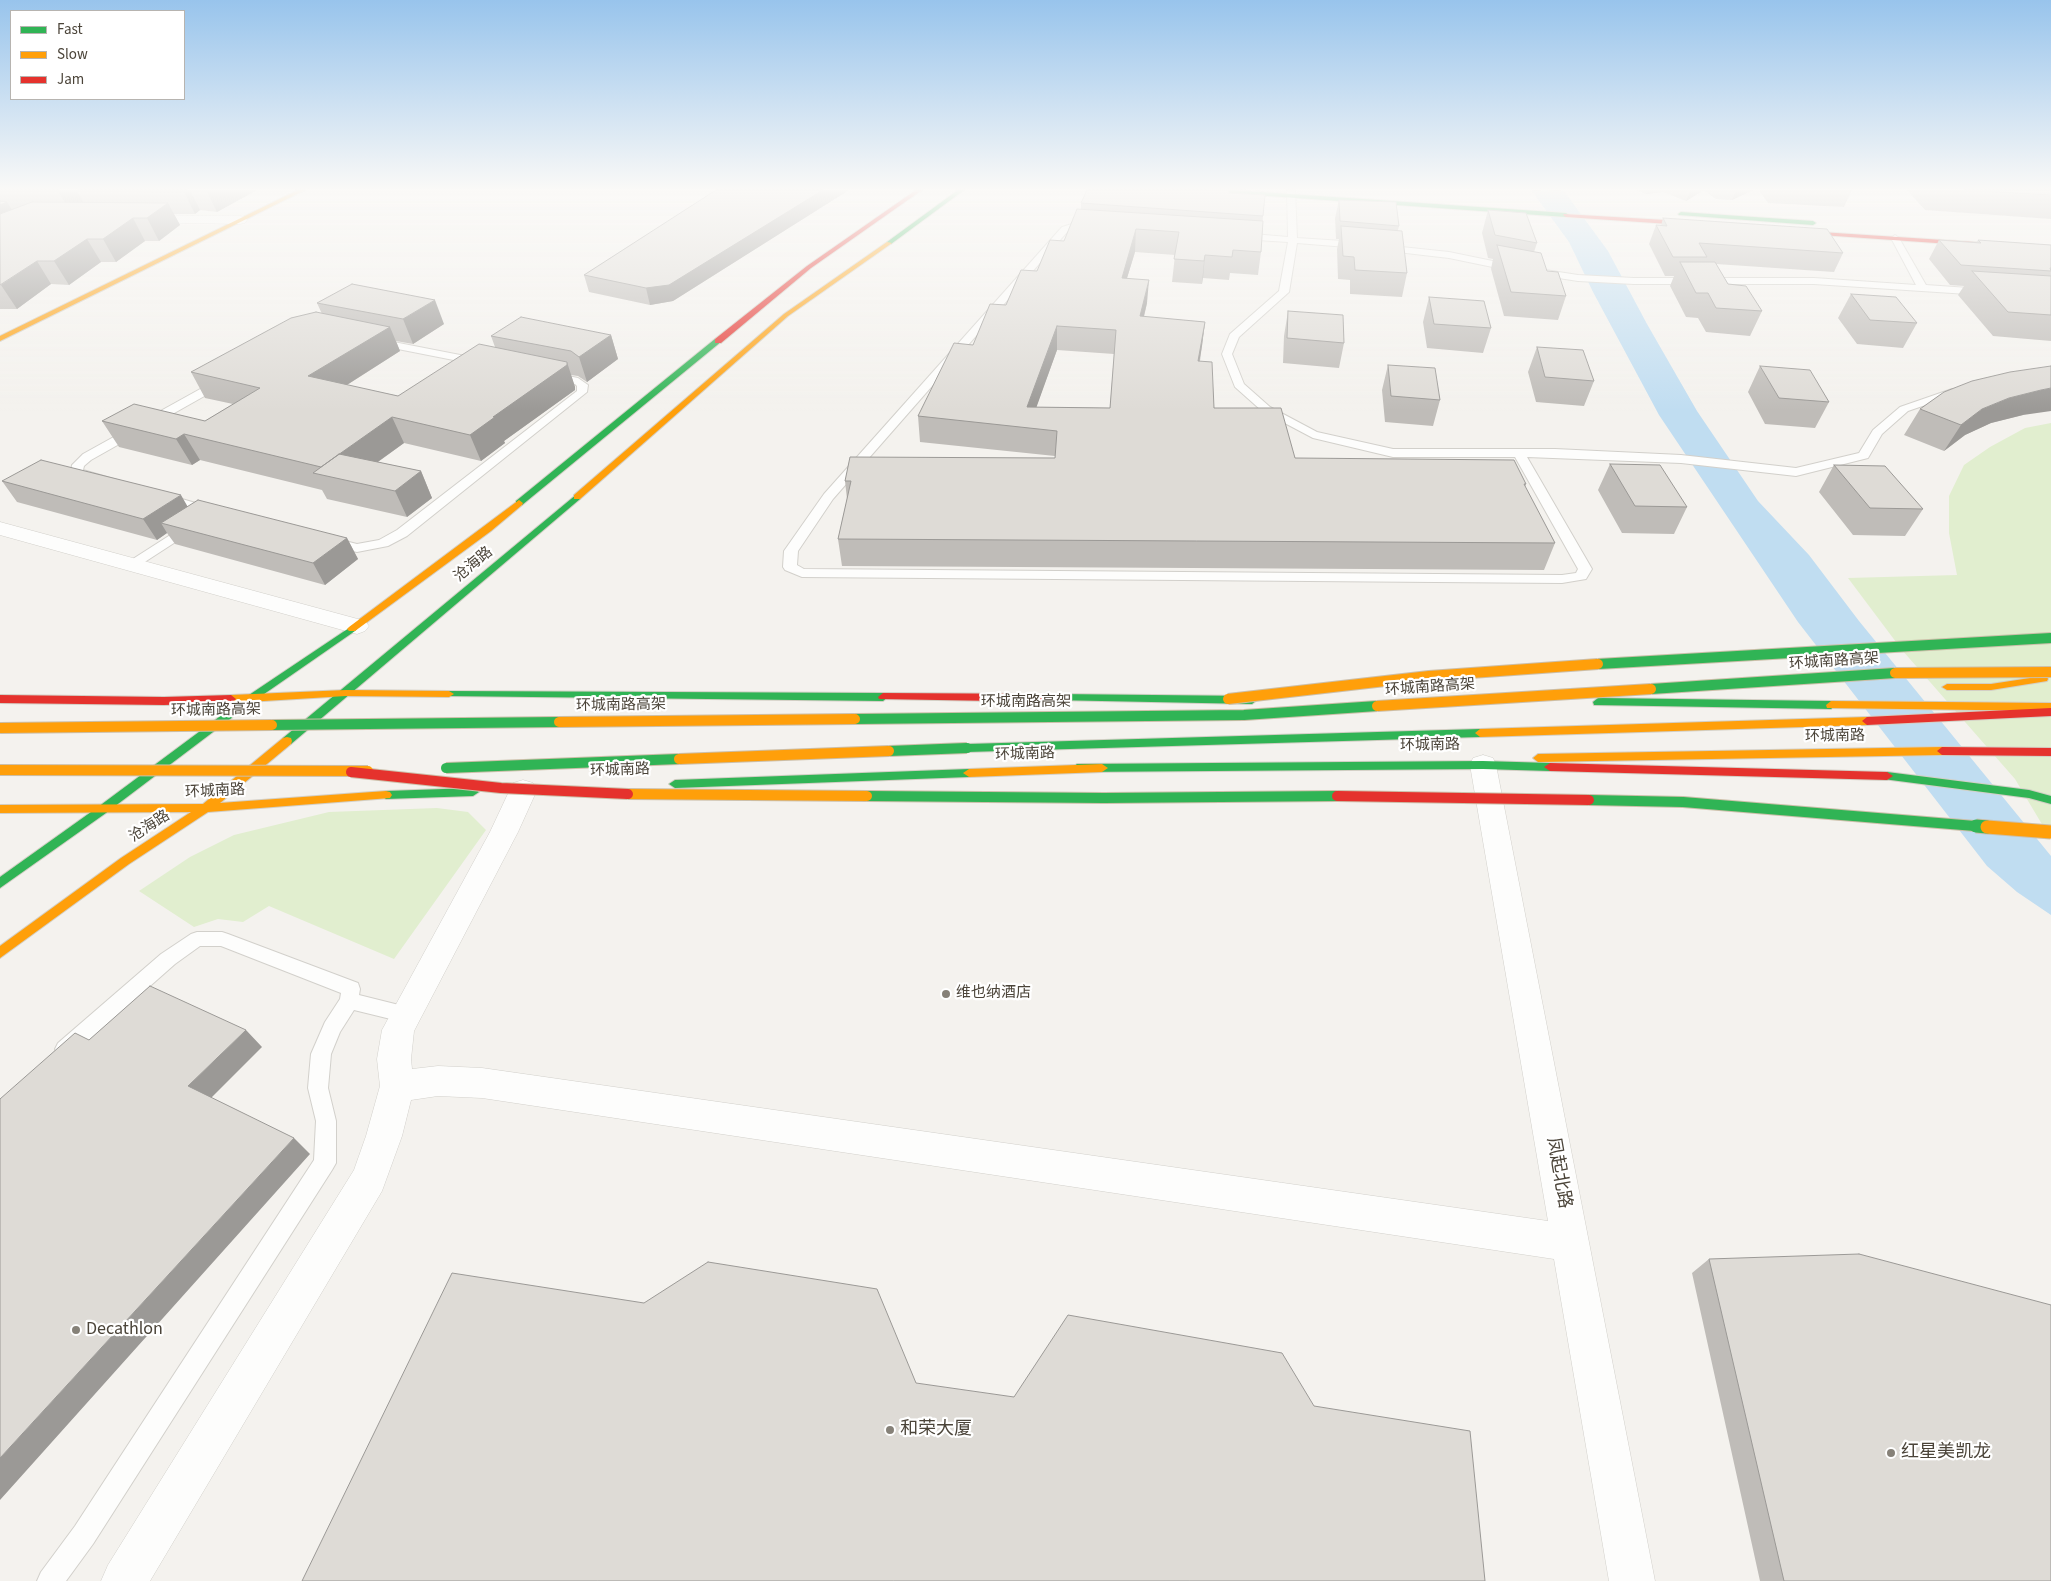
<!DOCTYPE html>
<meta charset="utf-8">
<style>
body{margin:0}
#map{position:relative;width:2051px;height:1581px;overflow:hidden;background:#f4f2ee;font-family:"Source Sans 3",sans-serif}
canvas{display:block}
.legend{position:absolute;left:10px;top:10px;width:175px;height:90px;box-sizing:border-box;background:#fff;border:1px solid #b7b4b0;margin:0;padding:6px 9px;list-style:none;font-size:15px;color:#4b4439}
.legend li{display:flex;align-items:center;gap:10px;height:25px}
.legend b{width:25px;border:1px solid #b7b4b0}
</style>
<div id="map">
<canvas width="2051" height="1581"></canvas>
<ul class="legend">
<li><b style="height:6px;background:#30b455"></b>Fast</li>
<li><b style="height:6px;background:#ff9f0a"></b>Slow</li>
<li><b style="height:6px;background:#e5322d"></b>Jam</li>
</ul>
</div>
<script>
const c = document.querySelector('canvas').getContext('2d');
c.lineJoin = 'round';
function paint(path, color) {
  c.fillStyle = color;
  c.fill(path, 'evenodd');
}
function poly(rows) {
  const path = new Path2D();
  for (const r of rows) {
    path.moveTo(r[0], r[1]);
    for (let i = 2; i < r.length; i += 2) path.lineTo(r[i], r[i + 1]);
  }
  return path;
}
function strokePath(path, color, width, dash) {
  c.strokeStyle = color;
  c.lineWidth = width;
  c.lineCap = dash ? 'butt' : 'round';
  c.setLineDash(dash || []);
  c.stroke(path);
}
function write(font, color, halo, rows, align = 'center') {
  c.font = font + ' "Source Sans 3","Noto Sans SC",sans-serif';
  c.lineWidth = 4.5;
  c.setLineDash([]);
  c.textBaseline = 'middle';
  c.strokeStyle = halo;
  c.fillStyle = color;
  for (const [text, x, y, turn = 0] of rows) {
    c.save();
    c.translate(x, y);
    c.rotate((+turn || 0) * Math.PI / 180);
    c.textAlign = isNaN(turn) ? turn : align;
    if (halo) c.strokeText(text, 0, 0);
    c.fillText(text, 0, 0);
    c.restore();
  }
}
paint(poly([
 [2051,423,2051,832,2046,831,2015,779,1902,650,1848,578,1957,575,1949,533,1949,496,1964,465,1990,447,2025,428],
 [437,808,468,812,486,830,394,959,269,906,243,922,218,919,194,927,139,891,190,857,234,835,329,812]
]), '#e1eecf');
paint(poly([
 [1531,190,1564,191,1608,251,1647,324,1697,411,1758,501,1809,555,1859,621,2051,856,2051,915,2017,892,1987,866,1798,622,1659,415,1593,292,1569,242]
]), '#c0ddf1');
const lane = poly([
 [1287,190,1295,190,1297,238,1359,242,1364,245,1359,248,1297,243,1289,292,1239,337,1232,354,1244,384,1270,407,1317,432,1393,449,1555,449,1681,455,1796,468,1859,453,1873,430,1900,407,1952,389,1960,389,1961,391,1960,393,1908,411,1882,434,1868,458,1796,476,1681,463,1527,457,1592,569,1586,579,1562,583,802,577,785,570,783,567,784,551,824,494,1062,227,1075,223,1090,223,1094,226,1093,228,1068,231,833,499,798,551,797,565,804,569,1562,575,1576,573,1578,569,1515,457,1393,457,1313,438,1262,411,1235,387,1222,354,1230,334,1279,291,1288,242,1241,239,1237,236,1241,233,1288,237,1287,190],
 [1895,235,1899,238,1926,285,1983,289,1988,292,1983,295,1814,284,1634,284,1578,281,1539,275,1534,272,1539,269,1578,275,1634,278,1814,278,1916,285,1891,238,1895,235],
 [1383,245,1449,252,1512,265,1517,268,1512,271,1449,258,1380,250,1380,246,1383,245],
 [327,329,578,378,588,385,587,392,407,536,388,546,357,552,208,515,73,475,71,472,72,465,83,454,294,337,327,329],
 [327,335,575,384,577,386,577,391,397,530,379,540,357,544,216,509,83,470,84,466,91,460,302,341,327,335],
 [189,523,194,524,195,527,194,530,137,567,132,568,125,564,189,523],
 [197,932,222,932,228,934,358,983,360,989,359,995,407,1007,414,1009,417,1015,414,1021,407,1023,354,1010,340,1032,331,1054,328,1088,336,1121,336,1163,332,1170,93,1544,66,1581,37,1581,41,1572,75,1526,314,1160,316,1121,308,1088,311,1054,325,1022,340,999,341,993,221,946,200,946,175,964,72,1055,65,1058,58,1055,55,1049,58,1043,161,954,191,934,197,932]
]);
const street = poly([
 [139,215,240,216,245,217,247,220,245,223,240,224,134,222,132,219,134,216,139,215],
 [0,522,365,621,369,626,365,631,357,634,0,535,0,522],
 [1483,755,1493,758,1496,765,1655,1581,1609,1581,1554,1259,482,1098,438,1096,411,1100,402,1136,382,1191,150,1581,101,1581,108,1565,354,1170,366,1136,380,1086,377,1059,382,1030,490,832,513,783,523,780,533,783,537,790,518,832,414,1031,411,1059,412,1069,438,1066,482,1068,1548,1221,1470,765,1473,758,1483,755]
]);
const fast = poly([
 [958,190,964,190,891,244,887,244,887,242,958,190],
 [1209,190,1232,190,1566,213,1569,215,1566,217,1212,192,1209,190],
 [1681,212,1813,221,1816,223,1813,225,1679,215,1678,214,1681,212],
 [715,339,722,341,522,505,516,505,516,501,715,339],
 [577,494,580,495,580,499,291,744,283,744,282,741,283,738,577,494],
 [352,626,357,629,355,631,254,701,106,813,0,888,0,877,98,807,246,697,352,626],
 [449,691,883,693,888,697,883,701,445,696,444,694,445,692,449,691],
 [1055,694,1252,696,1257,700,1252,704,1051,700,1050,698,1055,694],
 [1598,698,1831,701,1836,705,1831,709,1594,705,1593,702,1598,698],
 [1480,729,1485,733,1480,737,967,752,962,748,967,744,1480,729],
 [1483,761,1550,763,1556,767,1550,771,1483,769,1077,772,1071,768,1077,764,1483,761],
 [969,769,975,773,969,777,675,788,669,784,675,780,969,769],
 [1887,772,2029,790,2051,796,2051,804,2029,798,1883,779,1881,776,1887,772],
 [473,788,479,792,473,796,386,799,380,795,386,791,473,788]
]);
const slow = poly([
 [298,190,305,190,0,341,0,336,298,190],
 [887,242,892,243,788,316,580,499,574,499,574,495,784,314,887,242],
 [519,500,523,503,522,505,491,531,355,631,349,631,347,629,349,627,519,500],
 [2043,676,2047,677,2048,679,2047,681,1991,690,1947,690,1942,687,1947,684,1991,684,2043,676],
 [346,690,449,691,454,694,449,697,346,696,231,703,226,699,231,695,346,690],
 [1831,701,2051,703,2051,711,1827,708,1826,705,1831,701],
 [1867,717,1872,721,1867,725,1480,737,1475,733,1480,729,1867,717],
 [287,737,291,738,292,741,291,744,220,803,386,791,390,792,392,795,390,798,208,812,129,864,0,958,0,946,121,858,191,812,0,813,0,805,203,804,283,738,287,737],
 [1942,747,1947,751,1942,755,1538,762,1533,758,1538,754,1942,747],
 [1102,764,1108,768,1102,772,969,777,963,773,969,769,1102,764]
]);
const jam = poly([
 [916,190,922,190,811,268,721,343,715,343,715,339,807,266,916,190],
 [1564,214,1699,222,1702,224,1699,226,1566,217,1563,215,1564,214],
 [1790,230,2051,247,2051,251,1792,233,1789,231,1790,230],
 [883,693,1055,694,1060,698,1055,702,879,699,878,697,883,693],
 [0,695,164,697,231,695,236,699,231,703,164,705,0,703,0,695],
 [2051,708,2051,716,1867,725,1862,721,1867,717,2051,708],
 [1942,747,2051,748,2051,756,1942,755,1937,751,1942,747],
 [1550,763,1887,772,1893,776,1887,780,1550,771,1544,767,1550,763]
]);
strokePath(lane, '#d2d0cb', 2);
strokePath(street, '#d2d0cb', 1);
strokePath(fast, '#d3cfc5', 2);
strokePath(slow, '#d3cfc5', 2);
strokePath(jam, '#d3cfc5', 2);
paint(lane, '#fdfdfc');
paint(street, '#fdfdfc');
paint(fast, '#30b455');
paint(slow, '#ff9f0a');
paint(jam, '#e5322d');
const fastBridgeFar1 = poly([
 [1598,664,2051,638],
 [1651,689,1895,673],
 [855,719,1244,715,1377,706],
 [272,725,559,722],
 [889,751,967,748],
 [446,768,679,759],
 [867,796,1104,798,1337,796],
 [1589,800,1683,802,1987,827]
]);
const fastBridge = poly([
 [1976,826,1987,827]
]);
const slowBridgeFar1 = poly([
 [1895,673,2051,672],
 [1228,699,1429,676,1598,664],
 [1377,706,1651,689],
 [559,722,855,719],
 [0,728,272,725],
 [679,759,889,751],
 [0,770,368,771],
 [628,794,867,796],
 [1987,827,1991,827]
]);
const slowBridge = poly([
 [1987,827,2051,832]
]);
const jamBridge = poly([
 [351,772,501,788,628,794],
 [1337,796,1589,800]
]);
strokePath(fastBridgeFar1, '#ccbfa9', 12, []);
strokePath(fastBridge, '#ccbfa9', 15, []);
strokePath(slowBridgeFar1, '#ccbfa9', 12, []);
strokePath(slowBridge, '#ccbfa9', 15, []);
strokePath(jamBridge, '#ccbfa9', 12, []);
strokePath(fastBridgeFar1, '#30b455', 10);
strokePath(fastBridge, '#30b455', 13);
strokePath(slowBridgeFar1, '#ff9f0a', 10);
strokePath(slowBridge, '#ff9f0a', 13);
strokePath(jamBridge, '#e5322d', 10);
paint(poly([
 [0,190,257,190,217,212,200,210,195,214,174,214,180,225,159,241,145,241,116,262,101,262,69,285,51,284,17,309,0,309],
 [716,190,849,190,673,301,650,305,589,292,584,275],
 [1637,190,1753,190,1732,200,1716,199,1704,190,1686,201,1663,192,1646,194],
 [1759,190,1852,190,1844,207,1768,203],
 [1907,190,2051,190,2051,219,1925,210],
 [1229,193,1263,216,1261,252,1258,275,1230,273,1229,280,1203,278,1202,284,1172,282,1175,255,1135,252,1127,278,1147,303,1144,317,1205,322,1200,361,1214,408,1295,458,1526,484,1525,487,1555,543,1544,570,842,566,838,539,847,499,845,481,1055,458,1055,456,920,442,918,416,973,345,1006,305,1064,241,1081,209,1081,203],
 [1057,350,1114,354,1110,408,1036,407],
 [1339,200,1399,226,1398,230,1407,273,1402,297,1350,294,1350,280,1338,279,1337,249,1339,239,1336,239,1335,218],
 [1488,210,1537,243,1534,252,1547,271,1566,296,1558,320,1504,316,1491,269,1493,259,1488,258,1482,233],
 [1663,218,1843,253,1834,272,1716,264,1728,284,1762,311,1750,336,1706,332,1698,318,1686,317,1670,286,1674,276,1665,276,1649,244,1656,225,1661,226],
 [1939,240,1976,243,1978,240,2051,245,2051,341,1993,336,1958,295,1964,286,1950,285,1929,259],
 [1851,294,1917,323,1903,348,1857,344,1838,318],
 [1429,297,1491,328,1483,353,1427,348,1423,322],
 [317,303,444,324,413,344,396,341,400,351,347,385,398,396,495,347,491,336,611,335,618,359,587,382,578,376,571,375,575,387,575,390,504,441,505,443,481,461,404,443,378,462,421,471,432,498,407,517,327,499,322,490,200,460,192,465,119,447,102,421,205,421,233,404,205,398,191,372,322,314],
 [1288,311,1344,343,1339,368,1283,363,1284,336],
 [1537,347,1594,381,1584,406,1536,402,1528,372],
 [1388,365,1440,400,1433,426,1385,422,1382,390],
 [1760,366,1829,402,1815,428,1765,424,1748,392],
 [1920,409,2023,415,1991,423,1965,435,1944,451,1904,435],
 [1610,464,1687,507,1674,534,1622,533,1598,490],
 [1834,465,1923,509,1905,536,1853,535,1819,492],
 [2,481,187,506,347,538,358,559,325,585,175,544,167,533,157,540,17,502],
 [1709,1259,2051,1581,1760,1581,1692,1273]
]), '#bfbcb8');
paint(poly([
 [60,190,116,190,77,191,85,205,71,213,58,191],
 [187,190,190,190,200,210,195,214,184,192],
 [206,190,257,190,217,212],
 [823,190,849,190,673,301,650,305,646,288],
 [1648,190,1664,190,1663,192,1646,194],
 [1691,190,1704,190,1686,201],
 [1736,190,1753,190,1732,200],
 [7,202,21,224,0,233,0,205],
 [168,203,180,225,159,241,147,218],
 [133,218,145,241,116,262,103,239],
 [1136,229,1135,252,1120,301,1122,278],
 [87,239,101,262,69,285,54,261],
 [1205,255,1203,278,1202,284,1204,261],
 [37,261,51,284,17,309,1,285],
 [1149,280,1147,303,1138,340,1140,316],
 [435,300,444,324,413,344,403,319],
 [1205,322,1202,346,1195,386,1198,361],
 [1057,326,1057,350,1029,428,1027,407],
 [390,327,400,351,320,402,308,376],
 [611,335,618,359,587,382,579,357],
 [567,362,575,387,575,390,504,441,505,443,481,461,470,435,493,417],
 [2051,388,2051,411,2023,415,1991,423,1965,435,1944,451,1961,425,1982,409,2009,398,2041,390],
 [392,417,404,443,351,481,321,467],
 [184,434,200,460,192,465,176,439],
 [421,471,432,498,407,517,395,491],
 [181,495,193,516,161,523,167,533,157,540,143,519],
 [347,538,358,559,325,585,313,563],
 [246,1030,262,1047,206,1103,188,1086],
 [294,1138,310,1154,0,1500,0,1458]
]), '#9b9996');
const building = poly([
 [0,190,60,190,58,191,0,191,0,190],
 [79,190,187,190,184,192,77,191,79,190],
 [716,190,823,190,669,285,646,288,584,275,716,190],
 [1087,190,1229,190,1229,193,1265,195,1263,216,1081,203,1087,190],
 [1964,190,2051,190,2051,195,1964,190],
 [1339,200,1396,202,1399,226,1340,221,1339,200],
 [0,201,7,202,0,205,0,201],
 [32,202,168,203,147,218,133,218,103,239,87,239,54,261,37,261,0,285,0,214,32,202],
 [1077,209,1263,221,1261,252,1233,250,1232,257,1205,255,1204,261,1174,259,1179,232,1136,229,1122,278,1149,280,1140,316,1205,322,1198,361,1212,362,1214,408,1281,408,1295,458,1514,460,1526,484,1524,484,1555,543,838,539,851,481,845,481,850,457,1055,458,1057,431,918,416,954,343,973,345,990,304,1006,305,1021,270,1037,271,1050,240,1064,241,1077,209],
 [1057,326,1116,330,1110,408,1027,407,1057,326],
 [1488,210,1526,213,1537,243,1495,235,1488,210],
 [1663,218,1827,229,1843,253,1699,243,1707,257,1673,257,1656,225,1667,226,1663,218],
 [1341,226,1402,231,1407,273,1355,270,1354,257,1343,256,1341,226],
 [1939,240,1981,243,1978,240,2051,245,2051,268,2050,268,2051,271,1961,265,1939,240],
 [1497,245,1541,253,1547,271,1558,272,1566,296,1511,292,1497,245],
 [1680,262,1715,262,1728,284,1746,286,1762,311,1716,308,1708,293,1696,293,1680,262],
 [1972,271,2051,276,2051,315,2008,312,1972,271],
 [352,284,435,300,403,319,317,303,352,284],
 [1851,294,1896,297,1917,323,1870,320,1851,294],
 [1429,297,1484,301,1491,328,1434,324,1429,297],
 [1288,311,1343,315,1344,343,1287,338,1288,311],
 [316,312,390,327,308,376,398,396,479,344,567,362,567,365,493,417,495,417,470,435,392,417,321,467,184,434,176,439,102,421,134,404,205,421,260,388,191,372,291,318,316,312],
 [521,317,611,335,579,357,571,351,491,336,521,317],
 [1537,347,1583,350,1594,381,1545,377,1537,347],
 [1388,365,1435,368,1440,400,1391,396,1388,365],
 [1760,366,1810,370,1829,402,1779,398,1760,366],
 [2051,366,2051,388,2041,390,2009,398,1982,409,1961,425,1920,409,1944,392,1972,381,2010,372,2051,366],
 [339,454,421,471,395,491,313,473,339,454],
 [41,460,181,495,143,519,2,481,41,460],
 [1610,464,1660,465,1687,507,1635,506,1610,464],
 [1834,465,1885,466,1923,509,1870,508,1834,465],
 [198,500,347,538,313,563,161,523,198,500],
 [150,986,246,1030,188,1086,294,1138,0,1458,0,1099,75,1033,89,1040,150,986],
 [1859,1254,2051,1305,2051,1581,1784,1581,1709,1259,1859,1254],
 [708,1262,877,1289,916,1383,1014,1397,1068,1315,1282,1353,1314,1406,1470,1431,1485,1581,302,1581,452,1273,644,1303,708,1262]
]);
paint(building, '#dedbd6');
strokePath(building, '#9b9996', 1);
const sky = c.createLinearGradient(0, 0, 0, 411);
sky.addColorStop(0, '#98c4ec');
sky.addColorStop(0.46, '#faf9f7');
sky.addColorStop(1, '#faf9f700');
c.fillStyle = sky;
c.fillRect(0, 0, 2051, 411);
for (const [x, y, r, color] of [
 [946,994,5,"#868178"],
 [76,1330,5,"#868178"],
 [890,1430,5,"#868178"],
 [1891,1453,5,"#868178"]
]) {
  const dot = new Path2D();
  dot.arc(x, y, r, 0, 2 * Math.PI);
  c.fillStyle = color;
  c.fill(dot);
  strokePath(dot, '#fff', 2);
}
write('15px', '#4b4439', '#fff', [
 ["沧海路",474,565,-40],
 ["环城南路高架",1834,662,-4],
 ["环城南路高架",1430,688,-4],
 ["环城南路高架",1026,703],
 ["环城南路高架",621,706,-1],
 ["环城南路高架",216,711,-1],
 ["环城南路",1835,737,-1],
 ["环城南路",1430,746,-1],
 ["环城南路",1025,755,-2],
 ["环城南路",620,771,-2],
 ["环城南路",215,792,-3],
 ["沧海路",150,827,-33]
]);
write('15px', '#4b4439', '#fff', [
 ["维也纳酒店",956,994]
], 'left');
write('18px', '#4b4439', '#fff', [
 ["凤起北路",1558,1173,80]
]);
write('18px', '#4b4439', '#fff', [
 ["Decathlon",86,1330],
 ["和荣大厦",900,1430],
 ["红星美凯龙",1901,1453]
], 'left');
</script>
